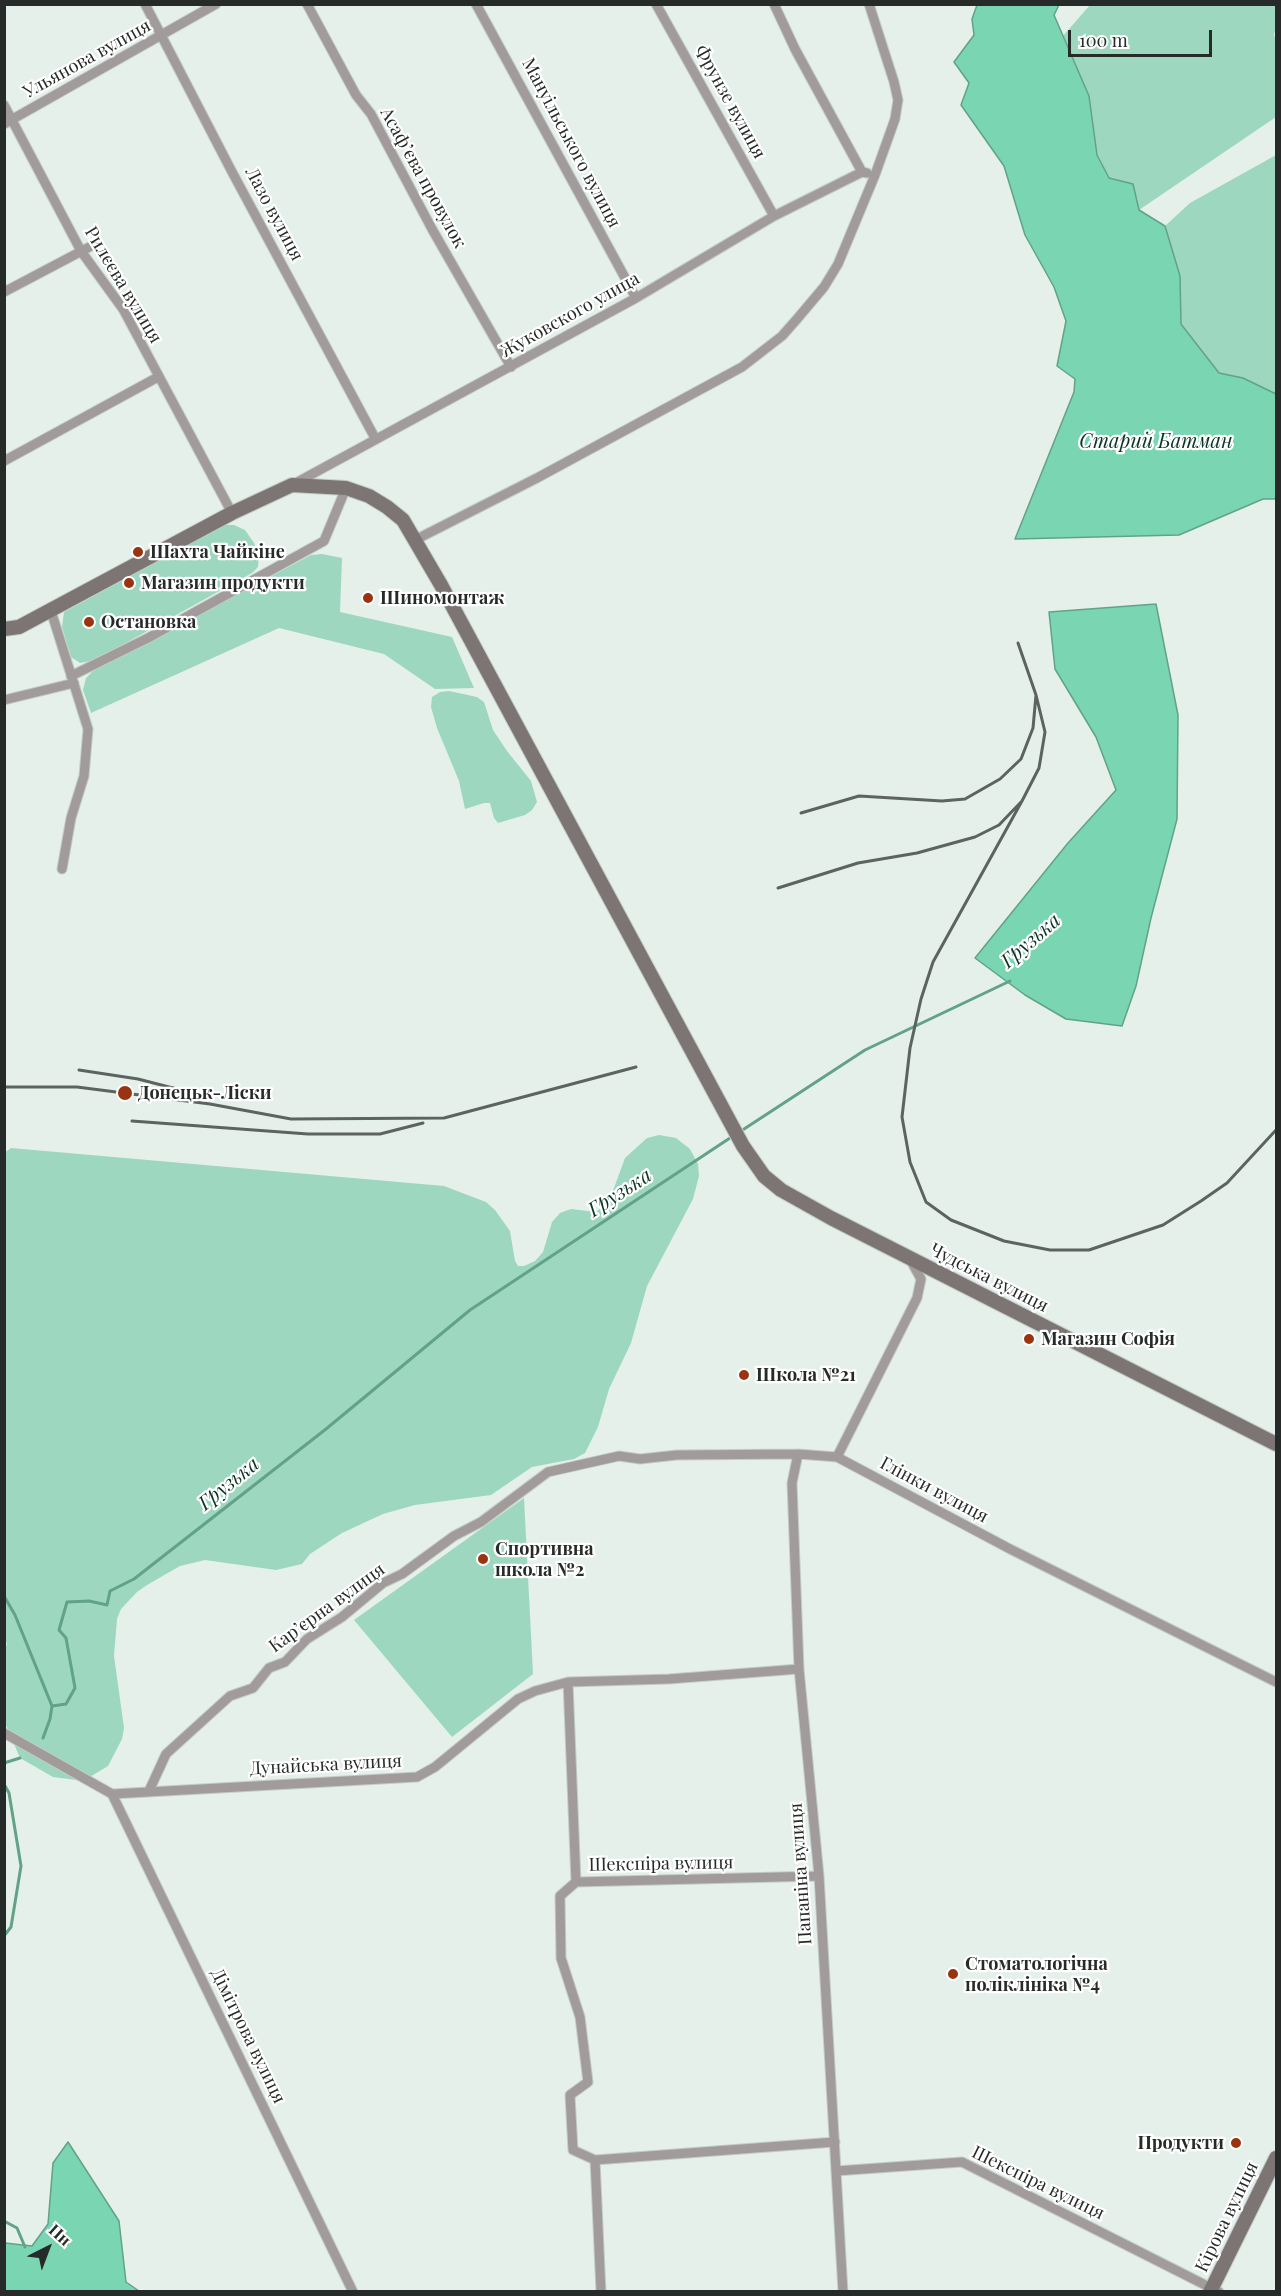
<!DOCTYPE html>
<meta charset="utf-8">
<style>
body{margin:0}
#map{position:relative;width:1281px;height:2296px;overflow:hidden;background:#e5f0eb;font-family:"Playfair Display",serif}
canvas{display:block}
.frame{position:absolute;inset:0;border:6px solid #262a28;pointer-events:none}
.north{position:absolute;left:18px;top:2218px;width:60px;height:60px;-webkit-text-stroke:4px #fff;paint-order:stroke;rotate:42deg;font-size:16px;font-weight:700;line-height:24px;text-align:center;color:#262a28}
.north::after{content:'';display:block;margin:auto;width:21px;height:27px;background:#262a28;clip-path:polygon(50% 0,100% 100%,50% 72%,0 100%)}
.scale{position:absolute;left:1068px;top:30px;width:144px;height:27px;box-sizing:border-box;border:3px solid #262a28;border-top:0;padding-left:8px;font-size:18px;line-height:21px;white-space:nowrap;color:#262a28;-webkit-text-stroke:4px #fff;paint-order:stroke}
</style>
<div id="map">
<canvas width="1281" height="2296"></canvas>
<div class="frame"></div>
<div class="north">Пн</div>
<div class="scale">100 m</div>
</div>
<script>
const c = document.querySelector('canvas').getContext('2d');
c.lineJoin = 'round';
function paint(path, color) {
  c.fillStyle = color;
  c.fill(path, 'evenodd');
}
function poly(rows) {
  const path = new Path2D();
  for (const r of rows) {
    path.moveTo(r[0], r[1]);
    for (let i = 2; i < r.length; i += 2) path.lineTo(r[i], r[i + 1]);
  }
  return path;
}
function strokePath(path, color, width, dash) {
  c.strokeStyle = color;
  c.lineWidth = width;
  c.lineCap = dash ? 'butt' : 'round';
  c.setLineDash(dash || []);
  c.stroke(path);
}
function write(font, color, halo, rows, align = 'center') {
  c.font = font + ' "Playfair Display",serif';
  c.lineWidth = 4.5;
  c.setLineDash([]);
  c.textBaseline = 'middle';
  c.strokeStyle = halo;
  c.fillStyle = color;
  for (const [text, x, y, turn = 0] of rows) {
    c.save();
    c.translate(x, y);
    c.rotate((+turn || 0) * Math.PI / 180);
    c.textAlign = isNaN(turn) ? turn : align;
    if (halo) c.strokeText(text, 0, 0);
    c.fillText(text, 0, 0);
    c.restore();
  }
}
paint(poly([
 [1090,5,1276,5,1276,32,1274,33,1276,44,1276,117,1139,210,1133,184,1109,178,1097,154,1089,96,1063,36],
 [1276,155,1276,394,1243,378,1219,373,1181,323,1180,276,1165,226,1190,203],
 [224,525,234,525,245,530,254,543,259,555,258,567,252,573,95,660,80,663,71,657,62,627,64,612],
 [322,554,342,558,340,612,452,637,474,688,435,689,384,654,279,628,91,713,83,690,86,678,94,670,311,555],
 [449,691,477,697,484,702,493,730,507,751,531,781,537,802,532,810,525,815,498,823,494,818,490,803,484,803,465,809,459,781,437,728,431,707,432,697,440,692],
 [659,1135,676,1138,690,1149,698,1164,699,1176,693,1199,647,1286,631,1343,609,1389,598,1427,585,1453,574,1459,532,1467,491,1495,415,1505,383,1514,342,1533,310,1554,302,1564,276,1570,205,1560,180,1566,147,1585,137,1592,121,1609,117,1619,114,1656,124,1728,122,1739,108,1766,88,1778,76,1780,53,1777,20,1758,5,1723,4,1651,7,1644,4,1636,4,1153,11,1148,444,1186,486,1202,495,1210,510,1231,515,1261,518,1266,524,1266,535,1261,543,1252,552,1222,560,1213,571,1209,596,1212,605,1205,614,1188,625,1158,647,1138],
 [524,1498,533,1674,452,1737,354,1620]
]), '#9dd7bf');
const water = poly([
 [977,5,1059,5,1054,15,1089,96,1097,155,1109,178,1133,184,1139,210,1165,226,1180,276,1181,324,1219,373,1243,378,1276,394,1276,499,1263,499,1179,535,1015,539,1074,392,1075,379,1057,366,1066,321,1054,287,1025,235,1004,166,961,105,969,83,954,62,974,35,972,19,977,5],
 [1156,604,1178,715,1177,819,1151,918,1136,986,1122,1026,1066,1019,1025,995,975,958,1068,843,1116,790,1096,737,1055,669,1049,612,1156,604],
 [68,2142,119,2221,126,2282,139,2291,5,2291,5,2243,32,2246,48,2224,53,2163,68,2142]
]);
paint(water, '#7ad5b2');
strokePath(water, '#61a289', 1.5);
strokePath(poly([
 [741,1131,865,1050,1010,981],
 [4,1596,15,1615,52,1706],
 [43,1738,50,1719,52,1706,66,1704,75,1688,66,1638,59,1630,67,1602,89,1601,107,1605,110,1591,134,1579,326,1429,470,1310,733,1136],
 [4,1763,20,1758],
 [4,1784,9,1793,21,1866,11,1927,4,1936],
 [4,2221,17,2228,25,2247]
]), '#61a289', 3);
const street = poly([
 [145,4,231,170,375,438],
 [307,4,356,95,371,114,432,229,511,367],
 [476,4,636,298],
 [656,4,774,216],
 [774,4,795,49,862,172,867,173],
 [4,105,81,251,123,309,232,513],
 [4,124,216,4],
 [4,292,95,244],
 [4,461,158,377],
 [292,485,636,298,774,216,862,172],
 [415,540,537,478,742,367,782,336,797,319,824,287,838,264,875,175,895,119,898,100,894,82,869,4],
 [51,611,88,729,84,776,71,818,62,869],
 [71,676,148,638,324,541,346,488],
 [4,700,74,683],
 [798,1454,792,1483,799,1669,819,1876,843,2292],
 [837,1457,917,1298,921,1279,910,1259],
 [568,1682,576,1882],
 [4,1733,112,1794],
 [149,1791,166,1754,230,1696,253,1688,269,1668,285,1662,307,1639,342,1617,383,1583,402,1574,454,1536,481,1522,548,1472,619,1456,640,1459,677,1455,798,1454,837,1457,1010,1549,1276,1682],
 [112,1794,417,1777,435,1767,518,1699,535,1691,568,1682,669,1679,799,1669],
 [112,1794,353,2292],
 [576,1882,560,1896,561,1958,580,2017,588,2082,570,2095,573,2150,595,2160,835,2142],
 [576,1882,819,1876],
 [595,2160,601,2292],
 [836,2171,962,2162,1219,2292]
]);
const secondary = poly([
 [4,629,19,627,232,513,292,485,346,488,369,496,387,507,403,520,441,585,743,1146,764,1176,781,1190,831,1218,1276,1444],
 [1210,2292,1276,2158]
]);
strokePath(street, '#c3ccc8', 11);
strokePath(secondary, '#c3ccc8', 16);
strokePath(street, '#a19c9b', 9);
strokePath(secondary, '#7c7573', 14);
strokePath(poly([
 [1022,801,933,962,921,999,910,1048,902,1117,910,1162,926,1202,951,1220,1004,1241,1050,1250,1089,1250,1163,1225,1201,1201,1227,1183,1276,1130],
 [801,813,859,796,942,801,965,799,1000,779,1021,759,1033,728,1036,695,1018,643],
 [778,888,858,863,917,853,975,837,999,825,1022,801,1039,768,1045,732,1036,695],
 [79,1070,138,1079,204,1096],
 [4,1087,77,1087,210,1104,291,1119,444,1118,636,1067],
 [132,1121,308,1134,380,1134,423,1123]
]), '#5d6360', 3);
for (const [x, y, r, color] of [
 [138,552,6,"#9a3410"],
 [129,583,6,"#9a3410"],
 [368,598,6,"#9a3410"],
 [89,622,6,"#9a3410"],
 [125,1093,8,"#9a3410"],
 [1029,1339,6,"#9a3410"],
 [744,1375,6,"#9a3410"],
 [483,1559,6,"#9a3410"],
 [953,1974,6,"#9a3410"],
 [1236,2143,6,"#9a3410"]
]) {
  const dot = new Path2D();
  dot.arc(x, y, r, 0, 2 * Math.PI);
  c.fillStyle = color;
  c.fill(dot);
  strokePath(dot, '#fff', 2);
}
write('18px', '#262a28', '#fff', [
 ["Ульянова вулиця",87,59,-29],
 ["Фрунзе вулиця",730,102,61],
 ["Мануільського вулиця",571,143,62],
 ["Асаф’єва провулок",423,178,61],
 ["Лазо вулиця",274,214,62],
 ["Рилєєва вулиця",123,285,59],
 ["Жуковского улица",570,315,-29],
 ["Чудська вулиця",989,1278,27],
 ["Глінки вулиця",934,1490,28],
 ["Кар’єрна вулиця",327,1608,-36],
 ["Дунайська вулиця",326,1765,-3],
 ["Шекспіра вулиця",661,1864,-1],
 ["Папаніна вулиця",801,1874,-94],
 ["Дімітрова вулиця",248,2036,64],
 ["Шекспіра вулиця",1038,2183,26],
 ["Кірова вулиця",1227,2217,-64]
]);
write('bold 18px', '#262a28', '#fff', [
 ["Шахта Чайкіне",150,552],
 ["Магазин продукти",141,583],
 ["Шиномонтаж",380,598],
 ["Остановка",101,622],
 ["Донецьк-Ліски",138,1093],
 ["Магазин Софія",1041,1339],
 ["Школа №21",756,1375],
 ["Спортивна",495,1549],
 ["школа №2",495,1570],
 ["Стоматологічна",965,1964],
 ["поліклініка №4",965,1985],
 ["Продукти",1224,2143,"right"]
], 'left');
write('italic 20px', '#0a3426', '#fff', [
 ["Старий Батман",1156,442],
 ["Грузька",1031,941,-41],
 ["Грузька",620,1193,-33],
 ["Грузька",229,1484,-39]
]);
</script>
